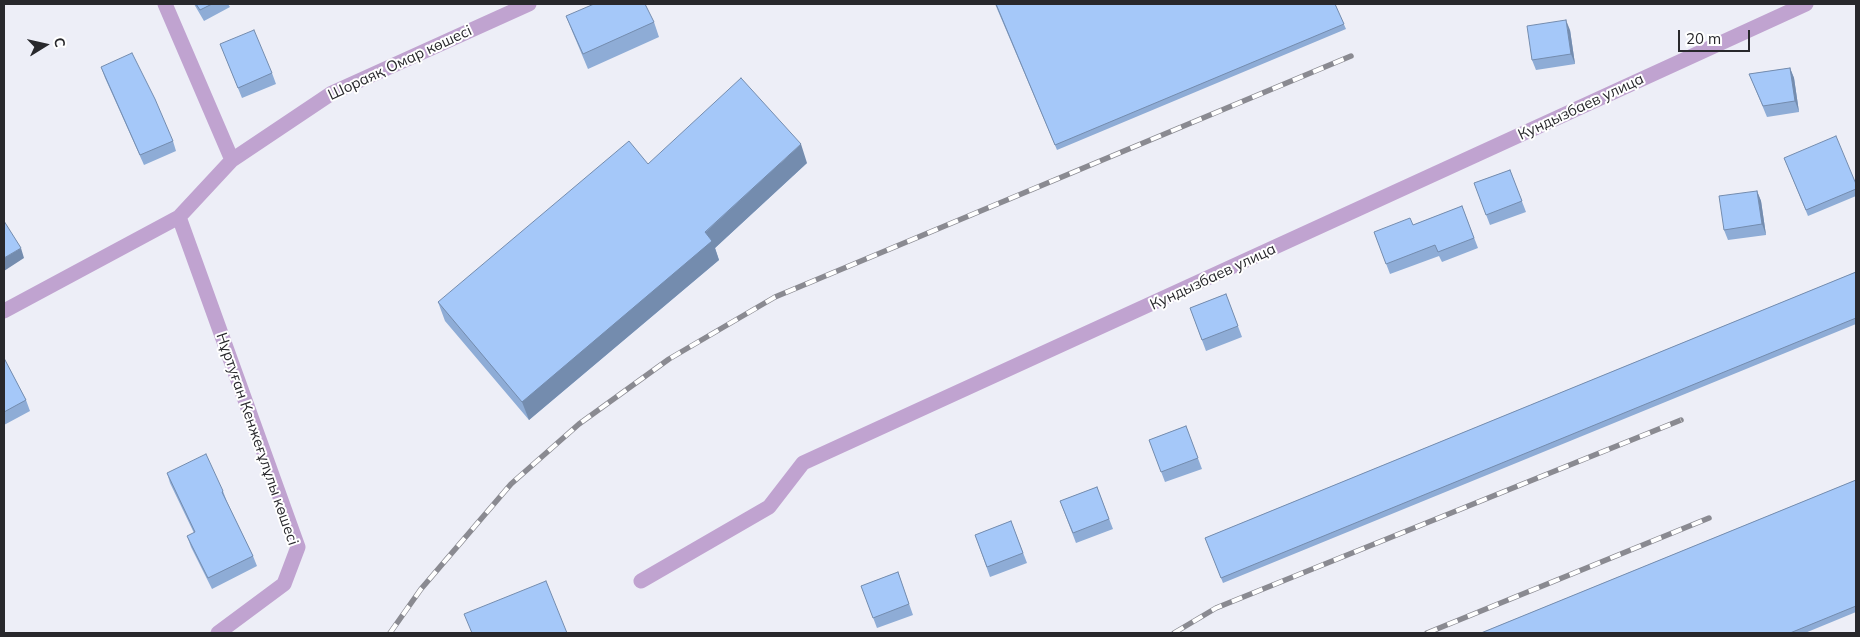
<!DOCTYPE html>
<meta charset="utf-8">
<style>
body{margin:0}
#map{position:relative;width:1860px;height:637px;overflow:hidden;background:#edeef7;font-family:Mulish,sans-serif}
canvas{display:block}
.frame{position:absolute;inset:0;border:5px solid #28282c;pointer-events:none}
.north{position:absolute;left:20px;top:20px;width:50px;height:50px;-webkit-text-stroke:4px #fff;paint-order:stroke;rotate:80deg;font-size:14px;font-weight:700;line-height:20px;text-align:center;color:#28282c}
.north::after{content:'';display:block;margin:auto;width:18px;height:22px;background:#28282c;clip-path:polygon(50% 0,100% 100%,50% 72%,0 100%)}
.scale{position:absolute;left:1678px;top:30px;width:72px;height:22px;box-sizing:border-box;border:2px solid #28282c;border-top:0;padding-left:6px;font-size:15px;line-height:18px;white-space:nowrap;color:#28282c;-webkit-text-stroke:4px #fff;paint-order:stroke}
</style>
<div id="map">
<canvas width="1860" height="637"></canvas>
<div class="frame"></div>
<div class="north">С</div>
<div class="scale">20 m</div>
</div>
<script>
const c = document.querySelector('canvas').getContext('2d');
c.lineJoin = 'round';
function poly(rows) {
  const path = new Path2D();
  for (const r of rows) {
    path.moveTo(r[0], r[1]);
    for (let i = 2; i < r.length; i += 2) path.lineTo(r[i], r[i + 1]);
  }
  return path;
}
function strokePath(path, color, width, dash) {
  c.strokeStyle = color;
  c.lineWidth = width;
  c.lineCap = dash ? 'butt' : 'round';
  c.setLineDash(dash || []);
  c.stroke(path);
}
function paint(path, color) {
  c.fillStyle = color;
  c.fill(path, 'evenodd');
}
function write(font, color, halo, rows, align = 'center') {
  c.font = font + ' Mulish,sans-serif';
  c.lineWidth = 4;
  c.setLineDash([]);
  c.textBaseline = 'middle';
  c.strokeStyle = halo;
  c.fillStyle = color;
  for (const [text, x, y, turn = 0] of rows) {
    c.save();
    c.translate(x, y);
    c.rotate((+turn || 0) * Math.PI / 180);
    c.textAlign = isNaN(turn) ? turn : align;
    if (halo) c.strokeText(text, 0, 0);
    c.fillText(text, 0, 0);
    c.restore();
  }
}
strokePath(poly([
 [165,4,232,160],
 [179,217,298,547,284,584,218,633],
 [4,311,179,217,232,160,332,93,529,4],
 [641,581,769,507,803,463,1806,4]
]), '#c0a3d0', 15);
const rail = poly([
 [390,633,421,589,511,484,579,424,669,359,775,297,1351,56],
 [1174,633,1216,608,1681,420],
 [1427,633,1709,518]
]);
strokePath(rail, '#8a8a91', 5.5);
strokePath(rail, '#fff', 4, [11]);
paint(poly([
 [194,4,228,4,230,7,204,21],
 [995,4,1335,4,1346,29,1057,150],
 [566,16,654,22,659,37,588,69,572,31],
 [1570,30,1575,64,1536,70,1532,60],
 [220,44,272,73,276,84,242,98],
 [101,67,173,141,176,151,144,165,105,78],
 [1790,68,1794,78,1799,112,1767,117,1749,74],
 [1784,158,1856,184,1856,196,1808,216],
 [807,163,715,248,719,260,529,420,445,321,438,302,648,164],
 [1510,170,1526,212,1490,225,1474,183],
 [1757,191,1761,201,1766,235,1728,240,1724,230],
 [1462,206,1478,248,1442,262,1439,256,1390,274,1374,232,1413,225],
 [1856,272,1856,324,1223,583,1205,538],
 [1226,294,1242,337,1206,351,1190,308],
 [4,358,26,400,30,411,4,425],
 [1186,426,1202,469,1165,482,1149,440],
 [167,473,223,491,227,502,253,556,257,566,212,589,191,547,187,536,194,533,170,483],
 [1856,480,1856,612,1805,633,1481,633],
 [1097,487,1113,529,1076,543,1060,501],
 [1011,521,1027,563,990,577,975,535],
 [898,572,913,615,877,628,861,586]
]), '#8eacd6');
paint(poly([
 [1566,20,1570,30,1575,64,1571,54],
 [1790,68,1794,78,1799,112,1795,101],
 [801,144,807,163,715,248,719,260,529,420,522,402],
 [1757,191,1761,201,1766,235,1762,224],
 [21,248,24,258,4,271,4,258]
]), '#748cae');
const building = poly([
 [196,4,212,4,200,10,196,4],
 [594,4,645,4,654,22,583,54,566,16,594,4],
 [996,4,1335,4,1344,24,1055,145,996,4],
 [1566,20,1571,54,1532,60,1527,26,1566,20],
 [254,30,272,73,238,88,220,44,254,30],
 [132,53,155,99,173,141,140,155,101,67,132,53],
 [1790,68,1795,101,1763,106,1749,74,1790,68],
 [741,78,801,144,705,232,712,241,522,402,438,302,629,141,648,164,741,78],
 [1836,136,1856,184,1856,189,1806,210,1784,158,1836,136],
 [1510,170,1522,201,1486,215,1474,183,1510,170],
 [1757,191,1762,224,1724,230,1719,196,1757,191],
 [1462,206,1474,238,1438,252,1435,245,1386,264,1374,232,1410,218,1413,225,1462,206],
 [4,221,21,248,4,258,4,221],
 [1856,272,1856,318,1221,578,1205,538,1856,272],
 [1226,294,1238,326,1202,340,1190,308,1226,294],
 [4,358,26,400,4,412,4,358],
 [1186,426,1198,458,1161,472,1149,440,1186,426],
 [206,454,223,491,222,492,253,556,208,578,187,536,195,532,167,473,206,454],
 [1856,480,1856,606,1790,633,1481,633,1856,480],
 [1097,487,1109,519,1073,533,1060,501,1097,487],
 [1011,521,1023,553,987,567,975,535,1011,521],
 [898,572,909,604,873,618,861,586,898,572],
 [546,581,567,633,472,633,464,614,546,581]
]);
paint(building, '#a5c8f9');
strokePath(building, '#748cae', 1);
write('15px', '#28282c', '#fff', [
 ["Шораяқ Омар көшесі",400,63,-25],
 ["Кундызбаев улица",1581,107,-25],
 ["Кундызбаев улица",1213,277,-25],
 ["Нұртуған Кенжеғұлұлы көшесі",257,439,71]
]);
</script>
